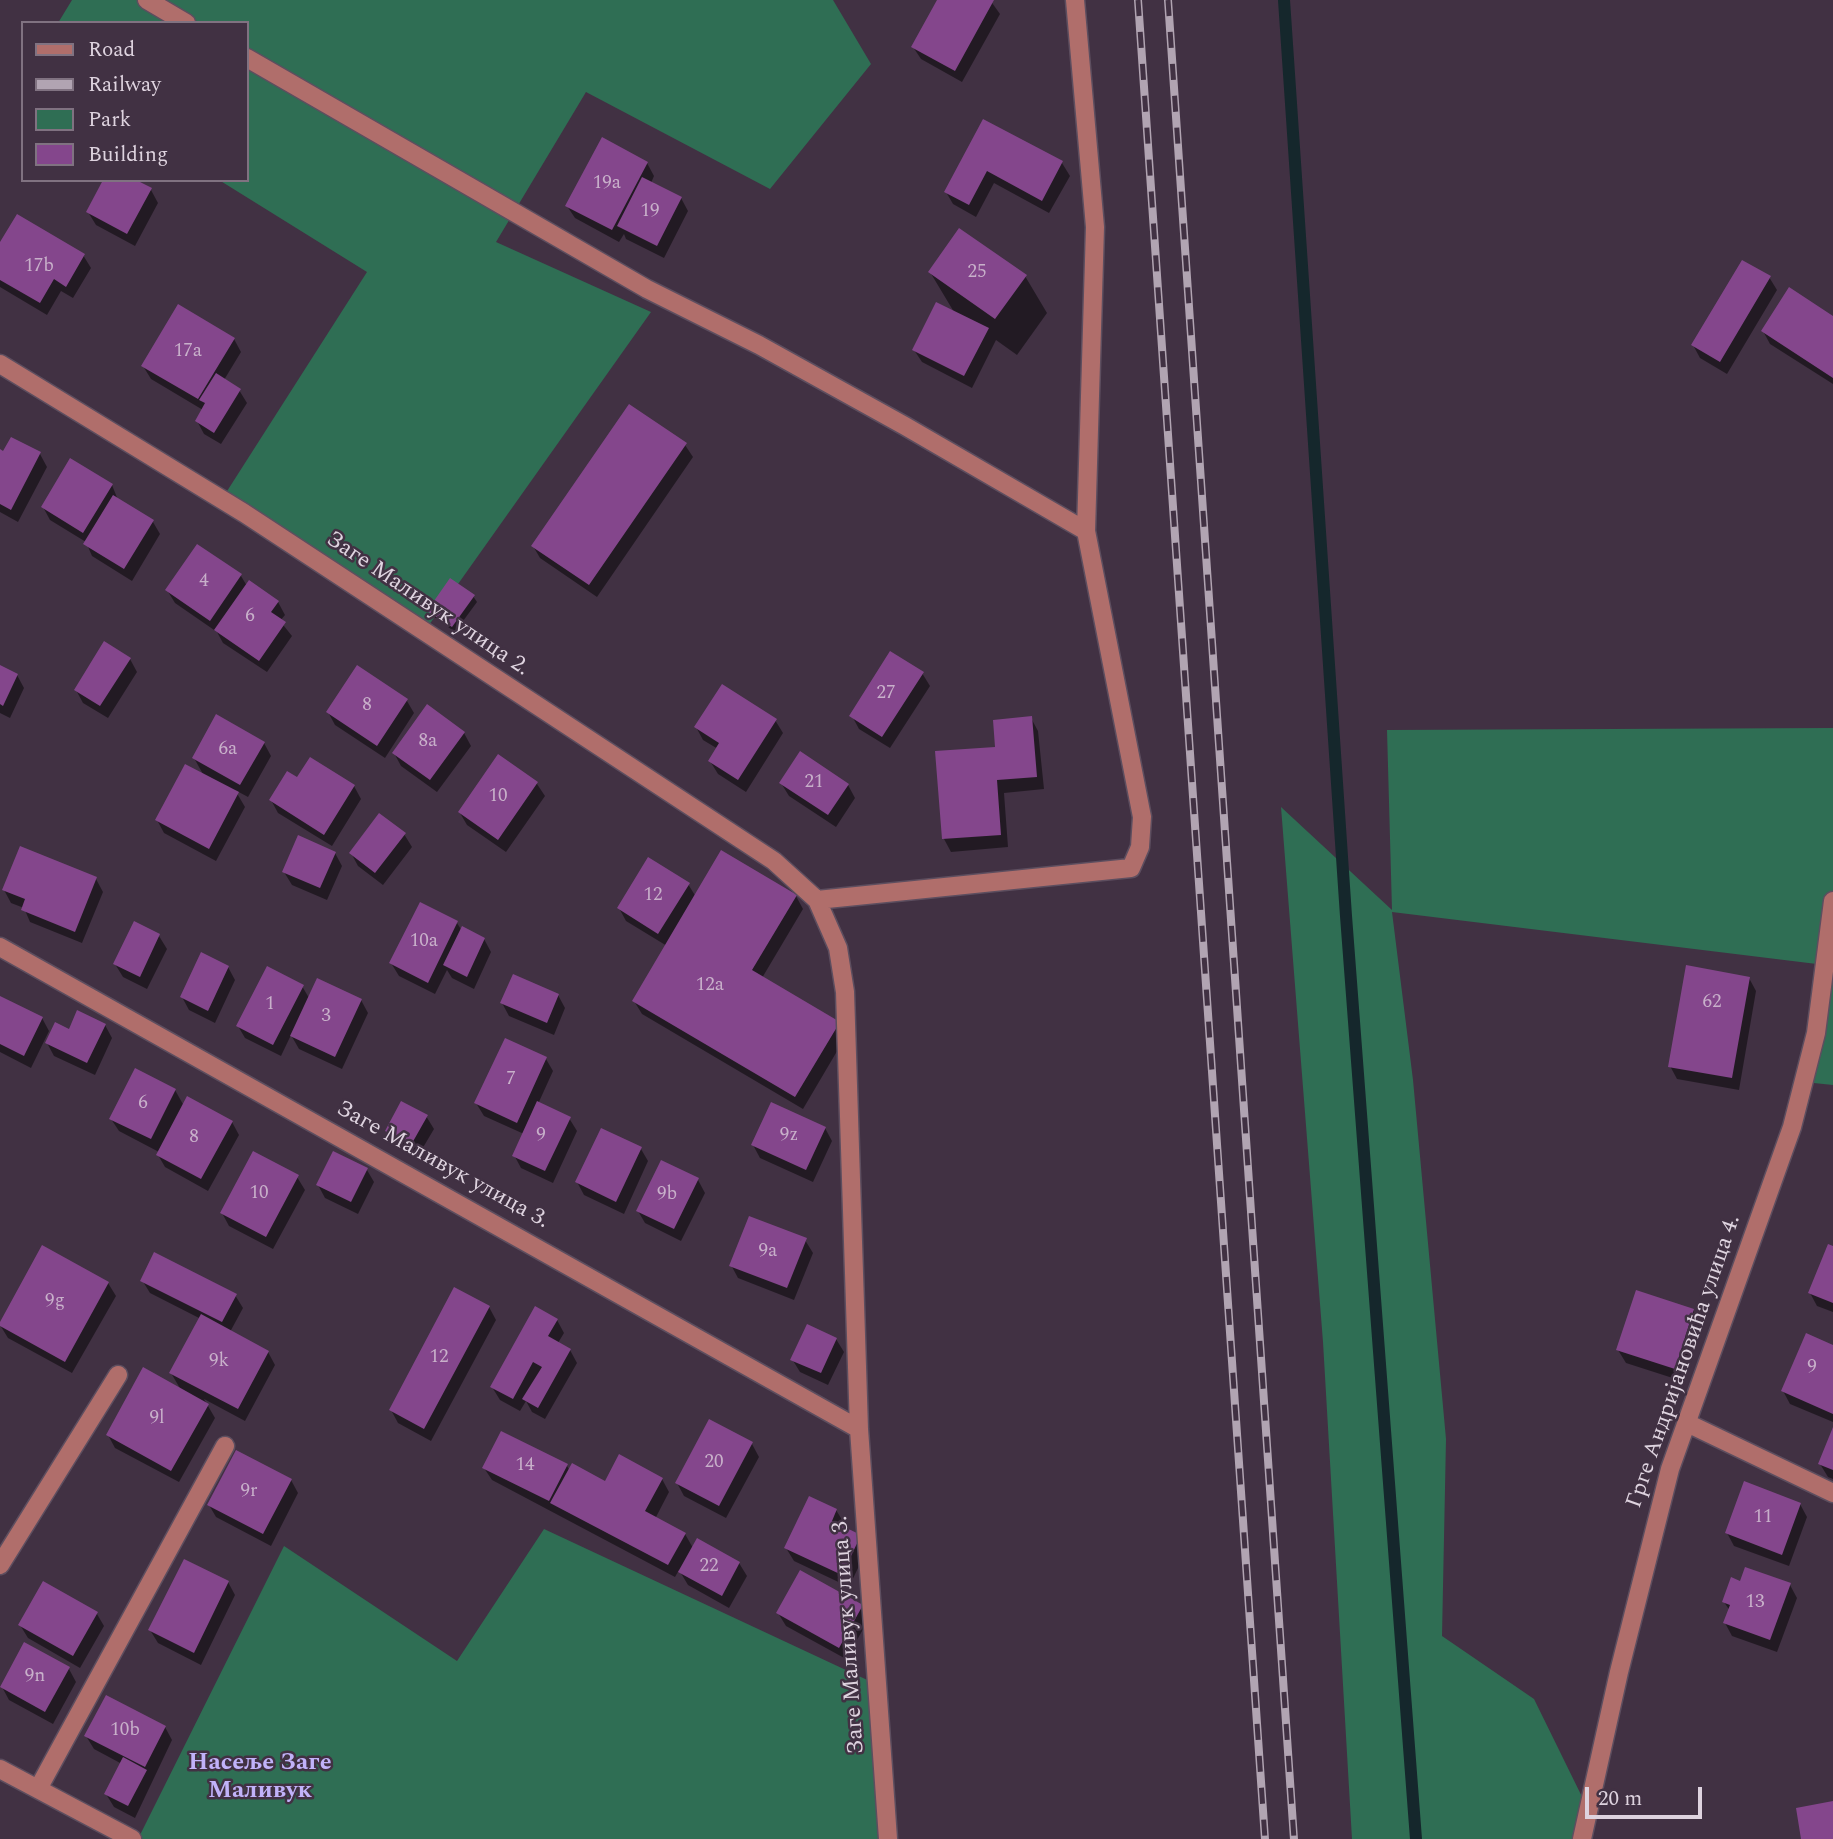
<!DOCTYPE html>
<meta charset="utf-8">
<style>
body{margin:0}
#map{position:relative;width:1833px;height:1839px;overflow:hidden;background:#413143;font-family:Spectral,serif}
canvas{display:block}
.legend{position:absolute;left:21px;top:21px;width:228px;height:161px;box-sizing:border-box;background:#413143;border:2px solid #807281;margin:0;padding:9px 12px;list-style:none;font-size:21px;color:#ded3df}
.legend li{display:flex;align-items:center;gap:14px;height:35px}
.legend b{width:35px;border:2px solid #807281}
.scale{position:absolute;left:1585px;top:1787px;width:117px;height:32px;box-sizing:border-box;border:4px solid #ded3df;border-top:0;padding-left:9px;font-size:21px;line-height:24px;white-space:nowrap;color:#ded3df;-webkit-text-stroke:5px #413143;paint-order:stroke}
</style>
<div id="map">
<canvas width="1833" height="1839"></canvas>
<ul class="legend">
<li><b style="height:9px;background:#b06e6b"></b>Road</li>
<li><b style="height:9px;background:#b1a4b2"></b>Railway</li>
<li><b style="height:19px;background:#2f6e54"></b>Park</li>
<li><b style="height:19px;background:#84468c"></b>Building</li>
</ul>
<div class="scale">20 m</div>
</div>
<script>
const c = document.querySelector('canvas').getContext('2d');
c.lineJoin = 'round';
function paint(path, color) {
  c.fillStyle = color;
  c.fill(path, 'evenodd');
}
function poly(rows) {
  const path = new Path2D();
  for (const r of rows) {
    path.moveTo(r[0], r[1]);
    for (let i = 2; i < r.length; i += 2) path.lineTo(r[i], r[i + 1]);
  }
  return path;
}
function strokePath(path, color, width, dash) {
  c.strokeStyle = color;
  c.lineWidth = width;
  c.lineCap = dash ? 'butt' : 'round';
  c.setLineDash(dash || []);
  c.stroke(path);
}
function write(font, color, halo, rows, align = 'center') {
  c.font = font + ' Spectral,serif';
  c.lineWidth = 5;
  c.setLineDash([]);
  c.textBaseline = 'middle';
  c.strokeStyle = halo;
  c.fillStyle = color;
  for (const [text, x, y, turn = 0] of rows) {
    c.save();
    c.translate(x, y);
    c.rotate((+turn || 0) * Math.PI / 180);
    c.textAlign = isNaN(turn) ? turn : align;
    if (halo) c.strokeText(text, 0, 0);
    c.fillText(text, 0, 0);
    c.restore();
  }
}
paint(poly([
 [72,0,833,0,871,64,770,189,586,92,496,242,651,312,424,632,222,499,367,272,219,180,247,180,247,23,58,23],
 [1833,728,1833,1085,1804,1082,1825,965,1392,912,1413,1080,1446,1439,1442,1636,1534,1699,1588,1809,1582,1839,1352,1839,1323,1342,1281,807,1392,910,1387,730],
 [544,1529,878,1685,888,1839,138,1839,284,1546,457,1661]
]), '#2f6e54');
paint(poly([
 [939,0,990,0,1000,14,962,82,921,59,913,47],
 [984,121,1062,163,1070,176,1049,213,994,183,976,217,953,204,946,192],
 [647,163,654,176,651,183,681,198,688,211,664,258,626,239,624,234,619,242,575,218,567,206],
 [151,190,158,203,135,246,96,225,88,212],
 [0,245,83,255,91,268,73,298,61,291,47,315,0,287],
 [930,272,1025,276,1047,313,1017,355,996,340,972,388,922,362,914,350,954,312],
 [1769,277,1777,290,1727,374,1700,358,1693,345],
 [1833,318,1833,384,1770,344,1763,331],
 [234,339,241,352,224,380,239,390,247,403,221,444,204,434,197,421,203,410,151,379,143,366],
 [685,445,693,457,597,597,540,558,533,546],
 [0,451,40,454,47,467,18,522,0,512],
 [112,485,118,500,153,522,160,534,132,581,92,556,86,542,50,520,43,507],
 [241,576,247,586,278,602,285,615,280,621,292,636,267,672,223,643,217,632,175,603,167,590],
 [473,596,477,602,455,632,433,616,429,611],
 [130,659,137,672,108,718,83,703,76,690],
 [0,667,17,675,24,688,10,718,0,713],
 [922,673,930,686,890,748,859,729,852,716],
 [407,701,414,713,385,758,335,725,328,712],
 [1031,718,1038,731,1044,789,1004,793,1008,847,951,852,944,839,997,748],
 [775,720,783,733,746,792,718,774,710,761,718,749,703,740,696,727],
 [464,733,471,746,437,792,401,766,394,753],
 [264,743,271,756,248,797,235,790,245,807,216,861,164,833,157,820,204,776,194,758],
 [498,757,537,784,545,796,506,852,467,825,460,813],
 [298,779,354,786,361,799,332,846,278,813,271,800],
 [781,783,848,785,855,798,836,827,789,796],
 [404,834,412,847,383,885,358,866,351,853],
 [335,853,342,866,327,900,292,885,284,872],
 [96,879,103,892,82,943,30,922,24,908,11,903,4,890],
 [688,884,696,897,796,896,803,909,762,978,838,1023,846,1036,803,1109,642,1014,634,1001,667,946,626,921,619,908],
 [421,905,457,923,462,931,484,939,491,952,474,989,452,978,447,970,435,994,399,976,391,963],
 [159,936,167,949,147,989,123,977,115,964],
 [228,967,235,980,215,1023,189,1010,182,997],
 [1749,978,1756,991,1739,1090,1677,1079,1670,1066],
 [302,986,309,998,361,1000,368,1013,342,1069,299,1049,291,1035,281,1056,245,1038,238,1026],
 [558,995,565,1008,554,1035,509,1016,502,1003],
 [0,998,42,1018,49,1031,31,1068,0,1052],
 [105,1025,112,1038,95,1075,54,1056,47,1043,70,1031],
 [546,1059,553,1071,538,1104,569,1118,577,1131,553,1183,521,1168,514,1155,524,1134,484,1116,476,1103],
 [175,1090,184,1106,232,1122,239,1135,208,1191,165,1167,158,1155,159,1152,119,1131,111,1119],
 [426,1116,434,1129,418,1156,394,1144,387,1131],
 [825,1128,832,1141,813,1182,760,1158,753,1145],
 [641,1149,648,1161,624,1214,584,1195,577,1182],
 [367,1170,374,1182,358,1214,325,1198,318,1185],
 [297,1177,305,1190,273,1249,229,1226,222,1213],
 [698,1180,705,1193,681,1241,645,1223,638,1211],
 [805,1240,813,1253,794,1300,738,1278,731,1265],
 [1833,1248,1833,1312,1817,1306,1810,1293],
 [142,1280,235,1295,243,1308,230,1332,268,1352,275,1365,245,1421,204,1399,215,1418,179,1482,115,1448,108,1435,181,1390,171,1373,201,1319,150,1293],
 [108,1283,116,1296,72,1373,8,1338,0,1325],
 [489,1307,496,1320,431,1441,398,1423,391,1410],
 [1693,1310,1700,1323,1682,1381,1626,1363,1618,1350],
 [557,1320,564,1333,558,1343,570,1350,577,1363,545,1419,532,1412,526,1401,520,1411,500,1400,492,1387],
 [836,1339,844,1352,828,1385,800,1372,792,1359],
 [1833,1347,1833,1422,1790,1404,1783,1391],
 [1833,1431,1833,1479,1828,1477,1820,1464],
 [752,1444,759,1457,726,1518,684,1496,677,1483],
 [567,1466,570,1471,606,1484,662,1479,669,1492,655,1519,685,1534,693,1548,739,1563,747,1576,729,1608,688,1585,679,1570,675,1577,492,1480,484,1468],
 [291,1480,298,1493,271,1546,216,1517,209,1505],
 [1800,1504,1807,1517,1789,1566,1734,1546,1727,1533],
 [836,1510,844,1523,842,1528,860,1536,867,1549,849,1587,794,1561,786,1548],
 [228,1582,235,1595,201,1665,158,1643,150,1630],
 [1741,1583,1790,1585,1797,1598,1777,1652,1732,1636,1725,1623,1730,1611,1724,1602],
 [862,1606,869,1619,846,1659,786,1626,778,1613],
 [97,1614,104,1626,80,1668,28,1638,20,1625],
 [69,1669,76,1682,53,1724,9,1700,2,1687],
 [165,1727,172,1740,135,1818,114,1807,106,1794,122,1764,94,1749,86,1736]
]), '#0007');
strokePath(poly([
 [1284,0,1346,916,1416,1839]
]), '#15272c', 12);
paint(poly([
 [937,0,994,0,955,71,911,47],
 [983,119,1063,161,1042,201,987,171,969,205,944,192],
 [602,137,648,162,612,230,565,206],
 [642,177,682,197,657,246,617,226],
 [103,180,136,180,152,188,127,234,86,212],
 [17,214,85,254,66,287,54,279,40,303,0,280,0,242],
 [959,228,1027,275,995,319,928,272],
 [1742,260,1771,276,1720,362,1691,345],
 [1789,287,1833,316,1833,378,1761,331],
 [936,302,989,328,964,376,912,350],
 [178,304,235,338,198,399,141,366],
 [216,373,241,389,214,433,195,421,205,403,199,400],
 [629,404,687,443,589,585,531,546],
 [11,437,41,452,11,510,0,504,0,449,3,451],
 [70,458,113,484,83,533,41,507],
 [113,495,154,520,124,569,83,544],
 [197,544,242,574,210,621,165,590],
 [450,578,475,595,452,627,427,611],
 [249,580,279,601,271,612,286,622,259,661,214,630],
 [104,641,131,658,100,706,74,690],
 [890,651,924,672,882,737,849,716],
 [0,665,18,674,3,706,0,704],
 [357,665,408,699,377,746,326,712],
 [722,684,777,719,738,780,708,761,719,743,694,727],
 [427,704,465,732,430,780,392,753],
 [216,714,265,742,240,785,192,758],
 [1032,716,1037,777,997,780,1001,835,942,839,935,751,995,747,993,720],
 [800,751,849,784,828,815,779,783],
 [498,754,538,782,498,840,458,812],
 [310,757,355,785,324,835,269,800,287,771,297,777],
 [185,764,239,792,209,849,155,820],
 [379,813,406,833,375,873,349,853],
 [298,835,336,852,320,888,282,872],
 [20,846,97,877,75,932,21,910,25,899,2,890],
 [721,850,797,895,752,970,840,1022,795,1097,632,1001],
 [648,857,690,883,658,934,617,908],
 [420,902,458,921,428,983,389,963],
 [134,921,160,934,140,977,113,964],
 [462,926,485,938,467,977,443,965],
 [201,952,229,966,208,1011,180,997],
 [1686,965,1750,977,1732,1078,1668,1067],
 [267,966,304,985,273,1045,236,1026],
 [513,974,559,994,547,1023,500,1003],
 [317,978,362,999,335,1057,290,1036],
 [0,996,43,1017,24,1056,0,1044],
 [77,1010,106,1024,87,1063,45,1043,55,1022,69,1029],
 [505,1038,547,1057,517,1123,474,1103],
 [135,1068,176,1089,151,1139,109,1119],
 [187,1096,233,1121,201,1179,156,1155],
 [401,1101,428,1115,411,1145,385,1131],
 [537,1101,571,1117,545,1171,512,1156],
 [771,1102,826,1127,806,1170,751,1145],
 [601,1128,642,1147,616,1202,575,1182],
 [253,1151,299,1175,266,1237,220,1213],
 [333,1151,368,1168,351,1202,316,1185],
 [661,1160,699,1178,674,1229,636,1211],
 [749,1216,807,1238,787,1288,729,1266],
 [1828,1244,1833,1246,1833,1303,1808,1293],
 [42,1245,109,1282,65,1362,0,1326,0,1322],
 [154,1252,237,1294,222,1322,140,1281],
 [454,1287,490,1306,424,1429,389,1410],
 [1636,1290,1694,1309,1675,1369,1616,1350],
 [535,1306,558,1319,548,1336,571,1349,538,1408,522,1399,542,1367,533,1362,513,1399,490,1387],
 [201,1314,269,1351,238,1409,169,1373],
 [807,1324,837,1338,821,1373,790,1360],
 [1806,1333,1833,1345,1833,1414,1781,1391],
 [143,1367,209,1404,171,1471,106,1435],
 [709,1419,753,1442,719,1506,675,1483],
 [1833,1427,1833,1470,1818,1464],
 [501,1431,568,1464,549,1501,482,1468],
 [236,1450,292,1479,263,1534,207,1505],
 [619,1454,663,1478,645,1511,686,1533,668,1565,550,1503,572,1463,605,1481],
 [1744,1481,1801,1503,1782,1555,1725,1533],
 [809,1496,837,1509,832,1521,861,1535,842,1575,784,1548],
 [697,1538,740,1562,722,1596,678,1572],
 [184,1559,229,1581,194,1653,148,1630],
 [1745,1567,1791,1583,1770,1640,1723,1623,1730,1605,1722,1602,1731,1577,1740,1581],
 [800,1570,863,1605,839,1648,776,1613],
 [43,1581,98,1612,73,1656,18,1625],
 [24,1642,70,1667,45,1712,0,1687],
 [106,1695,166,1726,145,1767,84,1736],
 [123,1757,147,1770,128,1806,104,1794],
 [1833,1801,1833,1839,1801,1839,1796,1808]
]), '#84468c');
const minor = poly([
 [147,0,186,23],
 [247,58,647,289,759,345,905,426,1086,531],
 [0,364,244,513,774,861,817,900,838,948,845,992,859,1429,888,1839],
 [817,900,1131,868,1140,847,1142,817,1086,531,1095,227,1075,0],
 [0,947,859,1429],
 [1687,1423,1833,1493],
 [0,1565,118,1375],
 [0,1769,132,1839],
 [38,1789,225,1446],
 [1582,1839,1619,1672,1670,1469,1792,1127,1816,1033,1833,901]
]);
strokePath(minor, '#5d4e5f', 21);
strokePath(minor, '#b06e6b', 18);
const rail = poly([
 [1138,0,1265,1839],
 [1168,0,1294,1839]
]);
strokePath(rail, '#b1a4b2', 8);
strokePath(rail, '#413143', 5, [16]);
write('19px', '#c8b0ca', null, [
 ["19a",607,184],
 ["19",650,212],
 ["17b",39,267],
 ["25",977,273],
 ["17a",188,352],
 ["4",204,582],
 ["6",250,617],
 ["27",886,694],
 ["8",367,706],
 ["8a",428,742],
 ["6a",228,750],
 ["21",814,783],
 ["10",498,797],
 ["12",653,896],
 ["10a",424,942],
 ["12a",710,986],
 ["62",1712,1003],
 ["1",270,1005],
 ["3",326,1017],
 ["7",511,1080],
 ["6",143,1104],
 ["9",541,1136],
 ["9z",789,1136],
 ["8",194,1138],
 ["10",259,1194],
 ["9b",667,1195],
 ["9a",768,1252],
 ["9g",55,1302],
 ["12",439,1358],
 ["9k",219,1362],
 ["9",1812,1368],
 ["9l",157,1419],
 ["20",714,1463],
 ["14",525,1466],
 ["9r",249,1492],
 ["11",1763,1518],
 ["22",709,1567],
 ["13",1755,1603],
 ["9n",35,1677],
 ["10b",125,1731]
]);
write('23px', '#ded3df', '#413143', [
 ["Заге Маливук улица 2.",427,605,34],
 ["Заге Маливук улица 3.",442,1166,29],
 ["Грге Андријановића улица 4.",1685,1362,-71],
 ["Заге Маливук улица 3.",850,1635,-94]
]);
write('bold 24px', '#c1b2f9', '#413143', [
 ["Насеље Заге",260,1764],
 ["Маливук",260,1792]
]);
</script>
